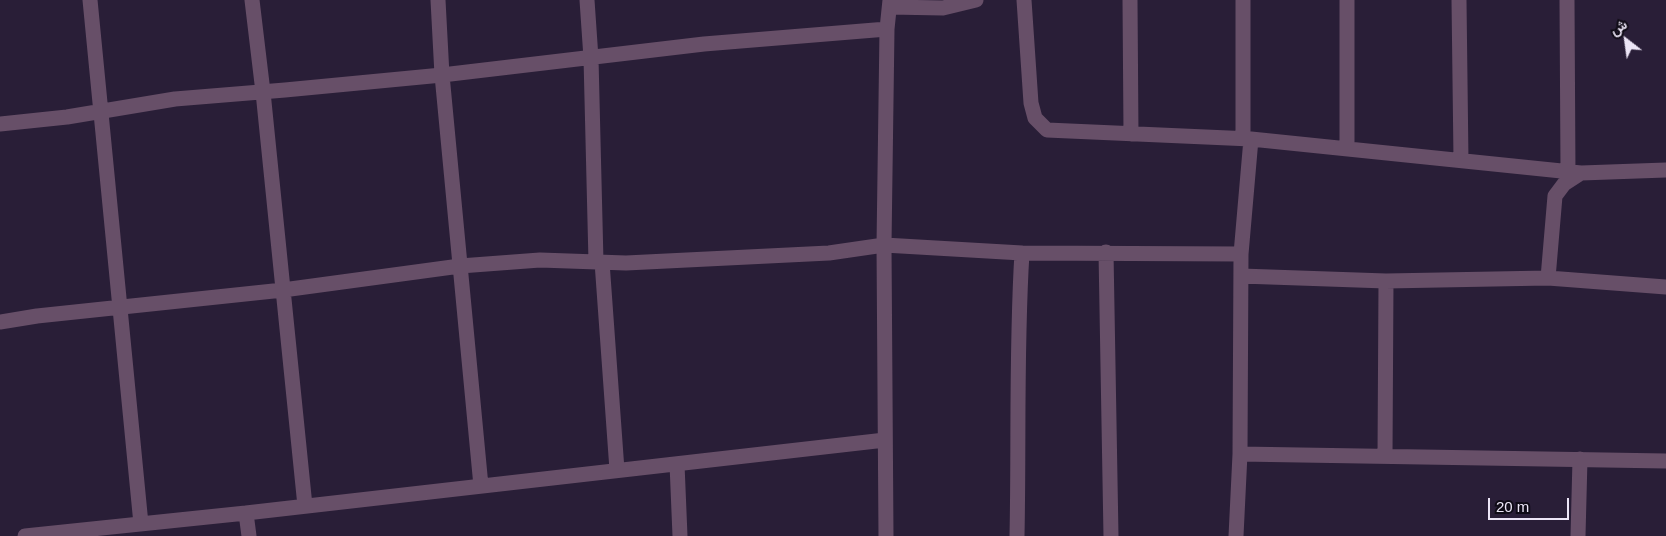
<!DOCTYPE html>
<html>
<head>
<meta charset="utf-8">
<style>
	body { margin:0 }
	#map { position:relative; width:1666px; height:536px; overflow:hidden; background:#291e37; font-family:Arial,Vazirmatn,sans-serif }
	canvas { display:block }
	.north { position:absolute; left:1601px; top:15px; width:50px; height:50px; -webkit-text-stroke:4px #0f0b16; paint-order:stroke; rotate:330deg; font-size:14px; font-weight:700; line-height:20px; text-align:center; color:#ece5f6 }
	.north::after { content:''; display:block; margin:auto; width:18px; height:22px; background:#ece5f6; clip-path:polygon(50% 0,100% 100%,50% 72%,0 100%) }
	.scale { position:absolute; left:1488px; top:498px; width:81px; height:22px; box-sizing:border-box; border:2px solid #ece5f6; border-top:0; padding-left:6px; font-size:15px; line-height:18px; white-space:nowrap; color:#ece5f6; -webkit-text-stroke:4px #0f0b16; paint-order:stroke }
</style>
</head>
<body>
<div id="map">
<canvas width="1666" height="536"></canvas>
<div class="north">ش</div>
<div class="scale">20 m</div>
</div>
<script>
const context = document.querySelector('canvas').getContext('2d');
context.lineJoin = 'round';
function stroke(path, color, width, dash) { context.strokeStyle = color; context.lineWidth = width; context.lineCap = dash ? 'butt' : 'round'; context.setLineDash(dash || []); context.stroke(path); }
const minor = new Path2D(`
	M90,0L141,524
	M252,0L263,92L305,506
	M438,0L442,75L481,486
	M587,0L591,58L596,262
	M1024,0L1031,103L1035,118L1047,130L1251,139L1581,173
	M1130,0L1131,134
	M1243,0V138
	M1459,0L1461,160
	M1567,0L1568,172
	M890,7L943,8L976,0
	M0,124L67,117L175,99L285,90L442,75L704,44L887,29
	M1347,149V0
	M1106,252L1111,536
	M1241,254L1251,139
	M602,262L617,470
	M1241,276L1386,281L1548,278L1666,287
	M1548,278L1555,196L1564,184L1581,173L1666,170
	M0,322L37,316L283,290L460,266L540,260L626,263L829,253L884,245L1022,253L1241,254L1240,454L1236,536
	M1240,454L1666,461
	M1385,456L1386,281
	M677,464L680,536
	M246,513L249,536
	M25,536L246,513L885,440
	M886,536L884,245L887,29L890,0
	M1017,536C1019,442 1016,347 1022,253
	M1578,536L1580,459`);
stroke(minor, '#674f68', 15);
</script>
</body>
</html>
